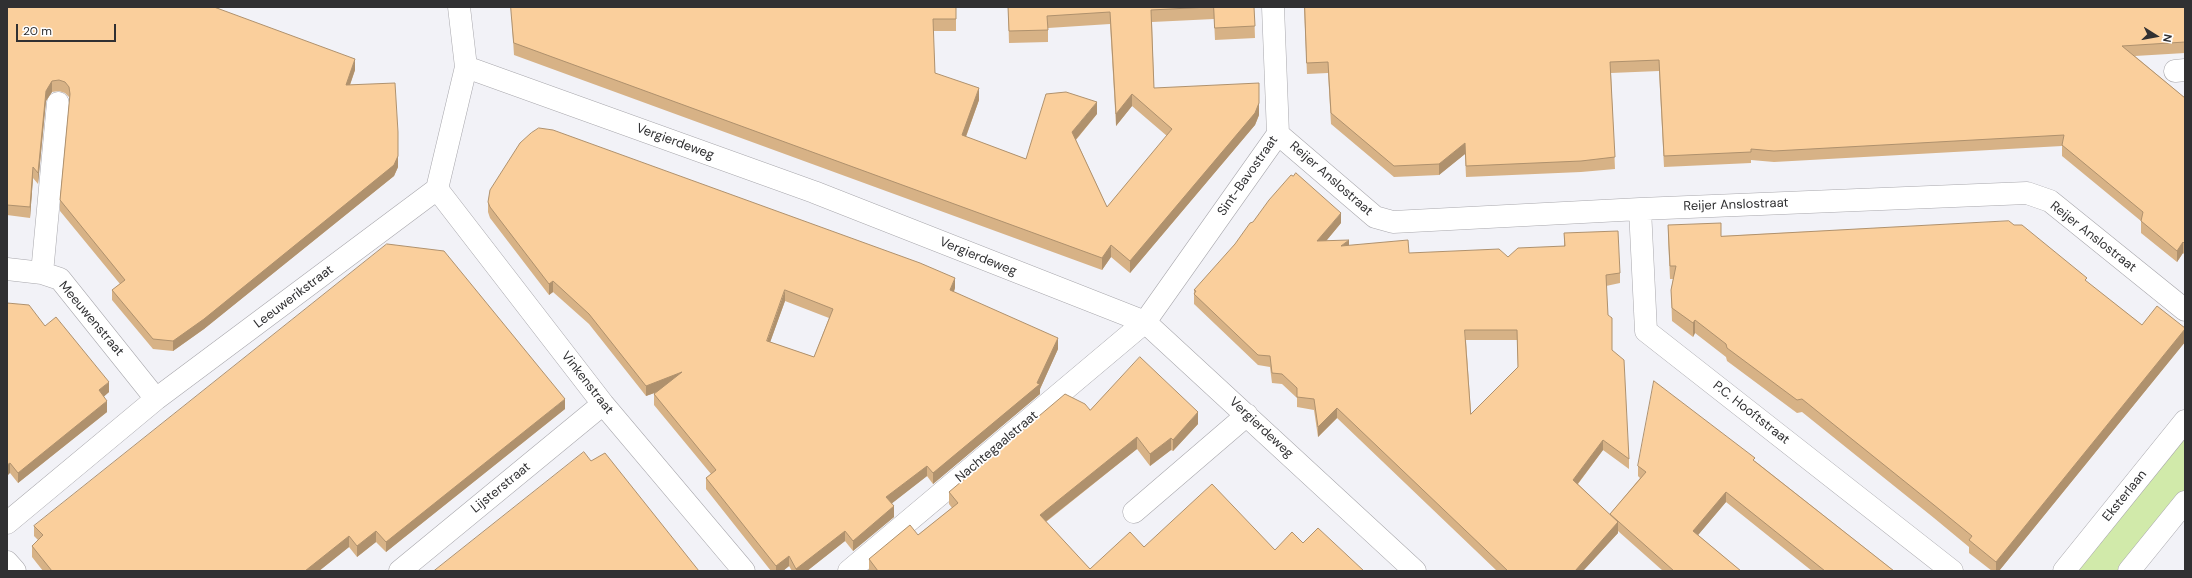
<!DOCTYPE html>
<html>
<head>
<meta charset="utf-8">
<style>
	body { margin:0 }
	#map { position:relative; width:2192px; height:578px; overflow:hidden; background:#f2f2f7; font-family:"DM Sans",sans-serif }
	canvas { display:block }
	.frame { position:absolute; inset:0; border:8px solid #303032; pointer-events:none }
	.north { position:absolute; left:2136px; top:16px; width:40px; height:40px; -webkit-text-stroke:3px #fff; paint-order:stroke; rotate:101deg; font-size:11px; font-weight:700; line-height:16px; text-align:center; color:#303032 }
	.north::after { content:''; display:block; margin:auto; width:14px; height:18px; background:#303032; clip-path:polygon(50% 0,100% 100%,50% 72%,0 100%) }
	.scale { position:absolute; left:16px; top:24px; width:100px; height:18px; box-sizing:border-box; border:2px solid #303032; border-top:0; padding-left:5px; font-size:12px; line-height:14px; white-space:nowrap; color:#303032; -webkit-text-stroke:3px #fff; paint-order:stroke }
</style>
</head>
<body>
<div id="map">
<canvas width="2192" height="578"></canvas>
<div class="frame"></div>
<div class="north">N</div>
<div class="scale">20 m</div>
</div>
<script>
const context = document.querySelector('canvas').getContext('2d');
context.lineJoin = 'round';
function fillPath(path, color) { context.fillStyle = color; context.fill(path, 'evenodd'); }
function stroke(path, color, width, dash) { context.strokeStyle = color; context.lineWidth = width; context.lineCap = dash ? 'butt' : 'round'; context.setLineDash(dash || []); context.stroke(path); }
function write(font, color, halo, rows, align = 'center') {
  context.font = font + ' "DM Sans",sans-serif'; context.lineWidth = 3.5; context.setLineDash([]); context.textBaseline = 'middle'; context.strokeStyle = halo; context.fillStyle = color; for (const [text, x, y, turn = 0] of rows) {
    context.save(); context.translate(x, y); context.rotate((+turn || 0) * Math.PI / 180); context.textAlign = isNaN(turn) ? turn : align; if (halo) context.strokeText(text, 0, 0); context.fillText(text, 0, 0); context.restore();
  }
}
const green = new Path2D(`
	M2185,430V490L2121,571H2072Z`);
const minor = new Path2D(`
	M466,67L814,192L1145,322L1415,571
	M2175,71L2185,70
	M1278,134L1375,217L1393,222L1640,209L2027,193L2050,201L2185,310
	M437,189L603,404L744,571
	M1640,209L1646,331L1952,571
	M7,269L42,273L60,279L156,399
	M42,273L58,103
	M1134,512L1247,415
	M7,523L156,399L437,189L466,67L459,7
	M7,562L15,571
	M400,571L603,404
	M849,571L1145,322L1278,134L1273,7
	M2064,571L2185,421
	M2129,571L2185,502`);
const wall = new Path2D(`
	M7,7L355,70L350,85L398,167L394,176L204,329L173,351L153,349L112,300V290L120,284L60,211V200L70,101L69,97L65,93L59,91L52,92L46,101L38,184L33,178L30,218L7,215Z
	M511,7H956V31H933L935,73L979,100L966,137L1026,159L1097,114L1076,140L1107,207L1167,136L1132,106L1116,126L1110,24L1048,28V42L1009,43L1008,7H1254L1255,38L1215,40L1214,19L1152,22L1154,88L1259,115L1255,125L1130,273L1111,257L1102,270L514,55Z
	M1304,7H2185V53L2135,56L2185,98V255L2183,253L2177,262L2141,233V221L2062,156V146L1774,162L1751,160V163L1664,167L1659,71L1611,73L1615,169L1581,172L1466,177L1465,154L1439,175L1394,177L1331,124L1328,73L1307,74Z
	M488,202L955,288L954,292L1058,349L1040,389V394L933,484L927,476L892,503L894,517L853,551L845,541L807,571H792L789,566L783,571H771L706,489V478L711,474L654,405V394L657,392L646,396L589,324L553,292L549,295L490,218L488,212ZM785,301L829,318L814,357L770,342Z
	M1341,223L1326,241L1349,246L1409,253L1508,257L1564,246V233L1620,273V283L1606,286L1608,315L1612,350L1629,459V469L1603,450L1578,484L1610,515V514L1640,478L1638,476V466L1755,461L1894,571H1812L1726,502L1698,535L1741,571H1663L1618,531V533L1583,571H1497L1337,418L1318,437L1314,410L1297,407V398L1282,384L1272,383L1270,367L1258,365L1194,304V290ZM1466,340H1517L1518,367L1471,414Z
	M1668,225L1721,236L2087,282L2142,325L2185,328V342L1999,571H1992L1969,553V547L1934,518L1802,412L1797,413L1727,361L1726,357L1695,333L1693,337L1672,321L1671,290L1673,279H1670L1668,238Z
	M7,303L45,326L109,392L103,397L107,412L18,483L10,473Z
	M565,409L386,552L376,542L357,557L349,547L319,571H43L32,557V546L38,540L34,536V526Z
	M1090,410L1198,424L1173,451L1171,450L1150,466L1137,449L1046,522L1090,569L1144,547L1275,550L1303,543L1364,571H869V559L918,535L952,508L949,504V492Z`);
const shadedWall = new Path2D(`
	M355,59V70L346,96V85Z
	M52,81V92L46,101L38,184V173L46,91Z
	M1259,83V115L1255,125L1130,273V261Z
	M979,88V100L962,147V135Z
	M1132,94V106L1116,126V114Z
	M1097,102V114L1072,144V132Z
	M398,132V167L394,176L204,329L173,351V341Z
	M1465,143V154L1439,175V164Z
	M33,167V178L30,218V207Z
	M1341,213V223L1317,252V241Z
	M1349,240V250L1341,246Z
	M2183,242V253L2177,262V251Z
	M1111,245V257L1102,270V258Z
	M955,278V288L950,301V290Z
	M553,281V292L549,295V284Z
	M785,290V301L767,351V341Z
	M1695,320V333L1693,337V323Z
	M2185,329V342L1999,571H1996V562Z
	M1058,338V349L1040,389V394L933,484V473L1037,383Z
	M682,372V383L646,396V386Z
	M109,382V392L99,401V390Z
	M565,399V409L386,552V542Z
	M107,401V412L18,483V473Z
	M1337,408V418L1318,437V427Z
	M1198,412V424L1173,451V440Z
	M1137,437V449L1040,526V515Z
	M1171,438V450L1150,466V454Z
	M1603,440V450L1573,490V480Z
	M10,463V473L7,476V465Z
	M927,466V476L886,508V497Z
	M1726,492V502L1693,541V531Z
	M894,506V517L853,551V541Z
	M1618,522V533L1583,571H1574Z
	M376,531V542L357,557V546Z
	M845,531V541L807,571H796V569Z
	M349,536V547L319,571H305Z
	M789,556V566L783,571H776V566Z`);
const building = new Path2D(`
	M7,7H214L355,59L346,85L395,83L398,132V156L394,165L204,319L173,341L153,339L112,290L125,280L60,200L70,94L69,87L65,82L59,80L52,81L46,91L38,173L33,167L30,207L7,205Z
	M511,7H956V19H933L935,73L979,88L962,135L1026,159L1046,94L1066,92L1097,102L1072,132L1107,207L1172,129L1132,94L1116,114L1110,12L1047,16L1048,30L1009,31L1008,7H1209L1151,10L1154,88L1259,83V103L1255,113L1130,261L1111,245L1102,258L514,43Z
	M1214,7H1254L1255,26L1215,28Z
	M1305,7H2185V42L2122,46L2185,98V244L2183,242L2177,251L2141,221L2143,212L2062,145L2064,135L1774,151L1751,149V152L1664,156L1659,60L1610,62L1615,157L1581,161L1466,166L1465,143L1439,164L1394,166L1331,113L1328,62L1307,63Z
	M539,128L553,130L920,263L955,278L950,290L1058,338L1037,383L1040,384L933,473L927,466L886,497L894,506L853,541L845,531L796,569L789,556L776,566L706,478L716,470L654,394L682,372L646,386L589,314L553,281L549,284L490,207L488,202L490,190L520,143L531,133ZM785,290L833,309L814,357L767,341Z
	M1296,173L1341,213L1317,241L1349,240L1341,246L1408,240L1409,253L1499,249L1508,257L1518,248L1565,246L1564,233L1618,231L1620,273L1606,275L1608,315L1612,318V350L1624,360L1629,459L1603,440L1573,480L1618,522L1575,571H1508L1337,408L1318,427L1314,399L1297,397V388L1282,374L1272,373L1270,356L1258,355L1194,294L1196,291L1194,290L1235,244L1250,223L1253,222L1269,200L1291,175L1293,176ZM1465,330H1517L1518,367L1471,414Z
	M2009,221L2014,225H2022L2087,278L2085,280L2142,325L2157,306L2185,328V329L1996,562L1969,540L1972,536L1934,505L1802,399L1797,400L1727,348L1726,344L1695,320L1693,323L1672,308L1671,290L1676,266H1670L1668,225L1721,223V236Z
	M387,244L444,251L565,399L386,542L376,531L357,546L349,536L305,571H52L32,546L43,535L34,526Z
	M7,303L29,305L45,326L56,317L109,382L99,390L107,401L18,473L10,463L7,465Z
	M1140,357L1198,412L1173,440L1171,438L1150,454L1137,437L1040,515L1090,569L1130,532L1144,547L1212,484L1275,550L1292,532L1303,543L1318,528L1364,571H878L869,559L910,525L918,535L958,503L949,492L1065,394L1085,404L1090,410Z
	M1654,381L1755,458L1753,460L1894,571H1825L1726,492L1693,531L1741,571H1674L1610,514L1646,472L1638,466Z
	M584,452L591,461L605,453L699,571H434Z`);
const streetNames = [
	["Vergierdeweg",675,142,20],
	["Sint-Bavostraat",1248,176,-55],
	["Reijer Anslostraat",1331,179,41],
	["Reijer Anslostraat",1736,205,-2],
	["Reijer Anslostraat",2093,237,38],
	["Vergierdeweg",978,257,22],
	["Leeuwerikstraat",294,297,-37],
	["Meeuwenstraat",91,319,50],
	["Vinkenstraat",587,383,52],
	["P.C. Hooftstraat",1751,413,38],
	["Vergierdeweg",1261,428,43],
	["Nachtegaalstraat",997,447,-40],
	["Lijsterstraat",501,488,-39],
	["Eksterlaan",2125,496,-51]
];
fillPath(green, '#d1eaaa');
stroke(minor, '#a8a7ac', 23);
stroke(minor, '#fff', 22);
fillPath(wall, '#d7b286');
fillPath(shadedWall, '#af916d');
fillPath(building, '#facf9c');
stroke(building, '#af916d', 1);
write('13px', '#303032', '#fff', streetNames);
</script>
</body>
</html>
